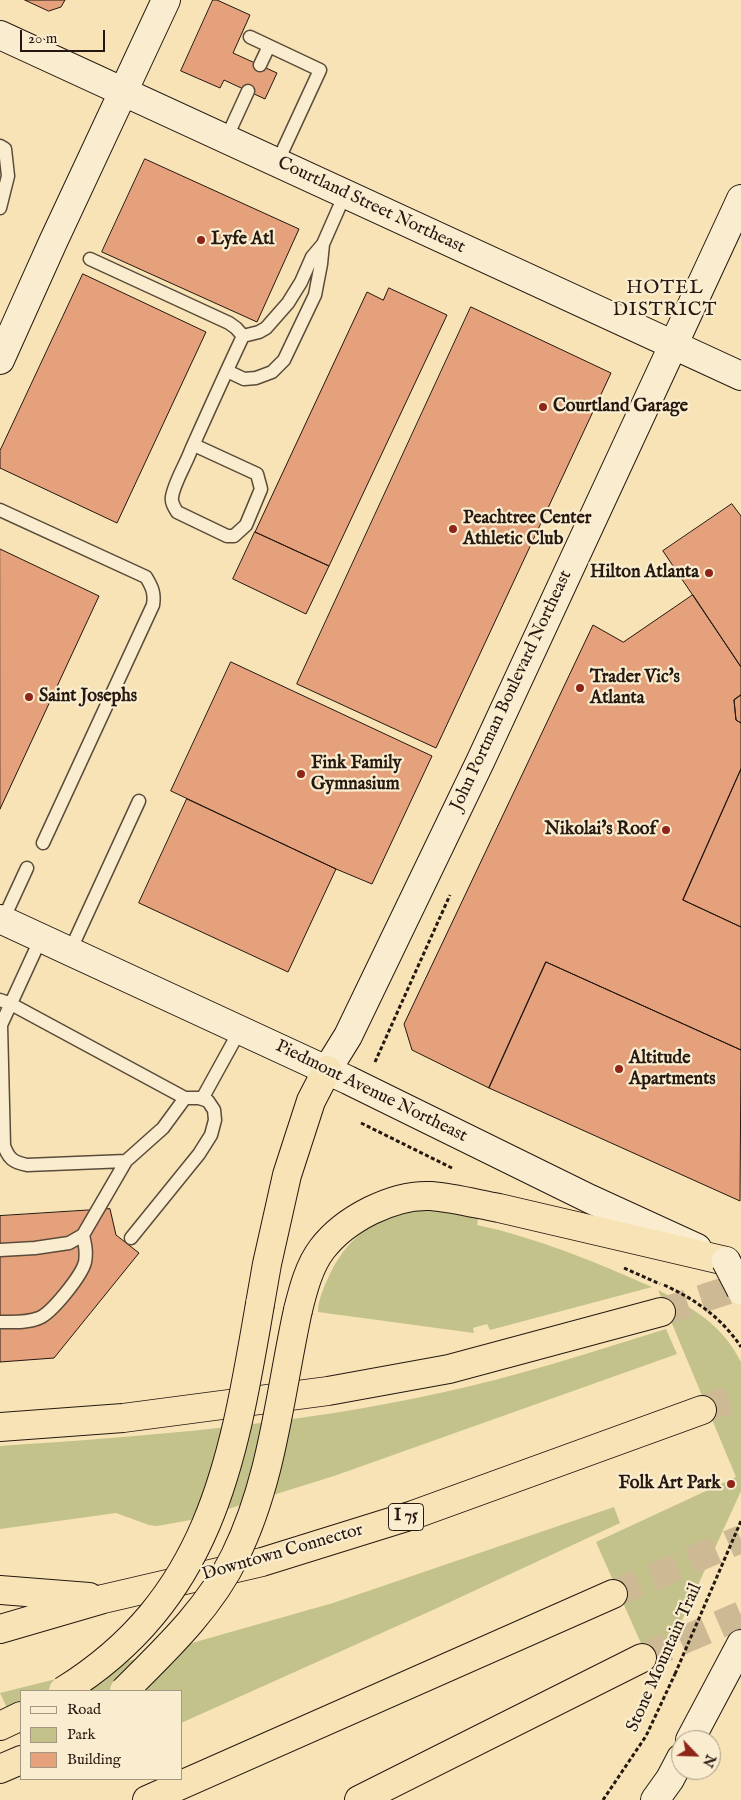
<!DOCTYPE html>
<html>
<head>
<meta charset="utf-8">
<style>
	body { margin:0 }
	#map { position:relative; width:741px; height:1800px; overflow:hidden; background:#f7e3b5; font-family:"IM FELL English",serif }
	canvas { display:block }
	.legend { position:absolute; left:20px; top:1690px; width:162px; height:90px; box-sizing:border-box; background:#faedcf; border:1px solid #a59883; margin:0; padding:6px 9px; list-style:none; font-size:15px; color:#251811 }
	.legend li { display:flex; align-items:center; gap:10px; height:25px }
	.legend b { width:25px; border:1px solid #a59883 }
	.north { position:absolute; left:671px; top:1730px; width:50px; height:50px; box-sizing:border-box; background:#faedcf; border:1px solid #a59883; border-radius:50%; rotate:114deg; font-size:14px; font-weight:700; line-height:20px; text-align:center; color:#251811 }
	.north::after { content:''; display:block; margin:auto; width:18px; height:22px; background:#8f2418; clip-path:polygon(50% 0,100% 100%,50% 72%,0 100%) }
	.scale { position:absolute; left:20px; top:30px; width:85px; height:22px; box-sizing:border-box; border:2px solid #251811; border-top:0; padding-left:6px; font-size:15px; line-height:18px; white-space:nowrap; color:#251811; -webkit-text-stroke:4px #faedcf; paint-order:stroke }
</style>
</head>
<body>
<div id="map">
<canvas width="741" height="1800"></canvas>
<ul class="legend">
<li><b style="height:6px;background:#faedcf"></b>Road</li>
<li><b style="height:14px;background:#c2c28a"></b>Park</li>
<li><b style="height:14px;background:#e4a17b"></b>Building</li>
</ul>
<div class="north">N</div>
<div class="scale">20 m</div>
</div>
<script>
const context = document.querySelector('canvas').getContext('2d');
context.lineJoin = 'round';
function fillPath(path, color) { context.fillStyle = color; context.fill(path, 'evenodd'); }
function stroke(path, color, width, dash) { context.strokeStyle = color; context.lineWidth = width; context.lineCap = dash ? 'butt' : 'round'; context.setLineDash(dash || []); context.stroke(path); }
function write(font, color, halo, rows, align = 'center') {
  context.font = font + ' "IM FELL English",serif'; context.lineWidth = 4.5; context.setLineDash([]); context.textBaseline = 'middle'; context.strokeStyle = halo; context.fillStyle = color; for (const [text, x, y, turn = 0] of rows) {
    context.save(); context.translate(x, y); context.rotate((+turn || 0) * Math.PI / 180); context.textAlign = isNaN(turn) ? turn : align; if (halo) context.strokeText(text, 0, 0); context.fillText(text, 0, 0); context.restore();
  }
}
const green = new Path2D(`
	M441,1208L479,1213L477,1225C538,1238 595,1262 652,1287L490,1330L487,1324L473,1328L474,1333L318,1312C318,1300 324,1287 329,1276C352,1226 390,1212 441,1208Z
	M658,1290C695,1309 722,1325 741,1362V1491L656,1677L596,1542L736,1477Z
	M666,1329L677,1354L334,1476L196,1519L157,1526L149,1525L116,1513L0,1529V1446C147,1436 295,1425 440,1393C516,1377 591,1352 666,1329Z
	M614,1507L620,1523L435,1609L181,1723V1691H21V1738L0,1693L132,1660L333,1603Z`);
const building = new Path2D(`
	M25,0H65L61,7L49,11Z
	M213,0H217L250,15L233,53L277,73L265,99L224,80L220,88L181,71Z
	M145,159L299,229L257,322L102,252Z
	M83,274L206,332L117,523L0,468V451Z
	M389,288L447,315L329,566L255,532L367,292L383,300Z
	M471,307L611,373L436,748L297,684Z
	M732,504L741,516V667L663,551Z
	M255,532L329,566L306,614L233,579Z
	M0,549L99,596L0,809Z
	M693,595L741,667V695L734,700L736,720L741,723V769L683,900L741,927V1050L546,962L489,1088L412,1050L404,1024L593,625L623,642Z
	M231,662L432,756L372,884L336,869L171,791Z
	M741,695V723L736,720L734,700Z
	M741,769V927L683,900Z
	M187,799L336,869L288,972L139,903Z
	M546,962L741,1050L740,1201L489,1088Z
	M110,1209L116,1235L139,1253L54,1358L0,1362V1216Z`);
const highwayTunnel = new Path2D(`
	M661,1312L741,1286
	M702,1410L741,1395
	M613,1594L741,1539
	M642,1658L741,1615`);
const path = new Path2D(`
	M375,1062L450,895
	M361,1123L454,1169
	M624,1268L660,1284
	M603,1800L646,1736L675,1674`);
const lane = new Path2D(`
	M250,37L320,70L277,163
	M260,65L269,46
	M226,139L248,91
	M0,146L5,149L8,176L0,208
	M90,259L229,323L236,328L243,336C225,374 208,412 191,450C186,464 174,483 172,497C171,502 174,507 177,512L227,536H234L246,525L261,489L257,474L194,445
	M243,336L259,332L266,328L288,303L301,282L312,257L323,244L345,194
	M227,371L244,379L256,378L272,372L284,360L315,295L321,264L323,244
	M0,510L146,577C152,587 155,593 153,605L43,843
	M3,920L27,868
	M70,951L139,801
	M0,1000L11,1004L185,1098L163,1128L126,1161L27,1165C13,1162 9,1159 4,1146L1,1025L41,938
	M202,1099L240,1030
	M131,1238L199,1154L211,1135L215,1120L214,1110L208,1101L199,1098H185
	M0,1250L35,1248L69,1243L83,1235L126,1161
	M0,1322C13,1322 27,1323 39,1318C52,1313 82,1275 85,1262C87,1252 85,1244 83,1235`);
const secondary = new Path2D(`
	M0,35L741,376
	M0,360L53,242L166,0
	M0,919L348,1080L590,1199L697,1248
	M327,1070L348,1036L480,762L741,199
	M690,1740L741,1644
	M655,1800L670,1779L681,1758`);
const highway = new Path2D(`
	M260,1304L267,1264L287,1175L311,1101L327,1070
	M298,1310C303,1290 309,1266 322,1249C345,1219 393,1194 431,1196C454,1198 477,1204 499,1208L726,1261
	M0,1427L123,1418L328,1391L449,1369L661,1312
	M0,1590L89,1597
	M0,1629L103,1599L262,1562L413,1515L702,1410
	M0,1726L21,1716
	M0,1769L21,1760
	M147,1800L613,1594
	M359,1800L642,1658`);
const pathBridge = new Path2D(`
	M664,1285C695,1299 722,1318 741,1347
	M675,1674L741,1521`);
const secondaryBridge = new Path2D(`
	M726,1261L741,1290`);
const highwayBridge = new Path2D(`
	M63,1691C211,1599 233,1462 260,1304
	M124,1691C165,1650 209,1609 235,1556C273,1479 280,1392 298,1310`);
const markers = [
	[201,240,5,"#8f2418"],
	[543,407,5,"#8f2418"],
	[453,529,5,"#8f2418"],
	[709,573,5,"#8f2418"],
	[580,688,5,"#8f2418"],
	[29,697,5,"#8f2418"],
	[301,774,5,"#8f2418"],
	[666,830,5,"#8f2418"],
	[619,1069,5,"#8f2418"],
	[731,1484,5,"#8f2418"]
];
const shields = [
	[406,1517,35]
];
const shieldNames = [
	["I 75",406,1517]
];
const streetNames = [
	["Courtland Street Northeast",371,206,25],
	["John Portman Boulevard Northeast",512,691,-65],
	["Piedmont Avenue Northeast",371,1092,26],
	["Downtown Connector",283,1553,-16],
	["Stone Mountain Trail",665,1658,-66]
];
const poiNames = [
	["Lyfe Atl",211,240],
	["Courtland Garage",553,407],
	["Peachtree Center",463,519],
	["Athletic Club",463,540],
	["Hilton Atlanta",699,573,"right"],
	["Trader Vic's",590,678],
	["Atlanta",590,699],
	["Saint Josephs",39,697],
	["Fink Family",311,764],
	["Gymnasium",311,785],
	["Nikolai's Roof",656,830,"right"],
	["Altitude",629,1059],
	["Apartments",629,1080],
	["Folk Art Park",721,1484,"right"]
];
const neighbourhoodNames = [
	["HOTEL",665,289],
	["DISTRICT",665,311]
];
fillPath(green, '#c2c28a');
fillPath(building, '#e4a17b');
stroke(building, '#251811', 1);
stroke(highwayTunnel, '#cdba94', 28, [28, 14]);
stroke(lane, '#5a4b3a', 15);
stroke(secondary, '#251811', 30);
stroke(highway, '#251811', 30);
stroke(path, '#251811', 3, [4, 2.5]);
stroke(lane, '#faedcf', 12);
stroke(secondary, '#faedcf', 28);
stroke(highway, '#f7e3b5', 28);
stroke(secondaryBridge, '#251811', 30, []);
stroke(highwayBridge, '#251811', 30, []);
stroke(pathBridge, '#251811', 3, [4, 2.5]);
stroke(secondaryBridge, '#faedcf', 28);
stroke(highwayBridge, '#f7e3b5', 28);
for (const [x, y, r, color] of markers) { const dot = new Path2D(); dot.arc(x, y, r, 0, 2 * Math.PI); context.fillStyle = color; context.fill(dot); stroke(dot, '#faedcf', 2); }
for (const [x, y, w] of shields) { const box = new Path2D(); box.roundRect(x - w / 2, y - 13.5, w, 27, 4); context.fillStyle = '#faedcf'; context.fill(box); stroke(box, '#251811', 1); }
write('bold 16px', '#251811', null, shieldNames);
write('18px', '#251811', '#faedcf', streetNames);
write('bold 18px', '#251811', '#faedcf', poiNames, 'left');
context.letterSpacing = '1px';
write('19px', '#251811', '#faedcf', neighbourhoodNames);
context.letterSpacing = '0px';
</script>
</body>
</html>
